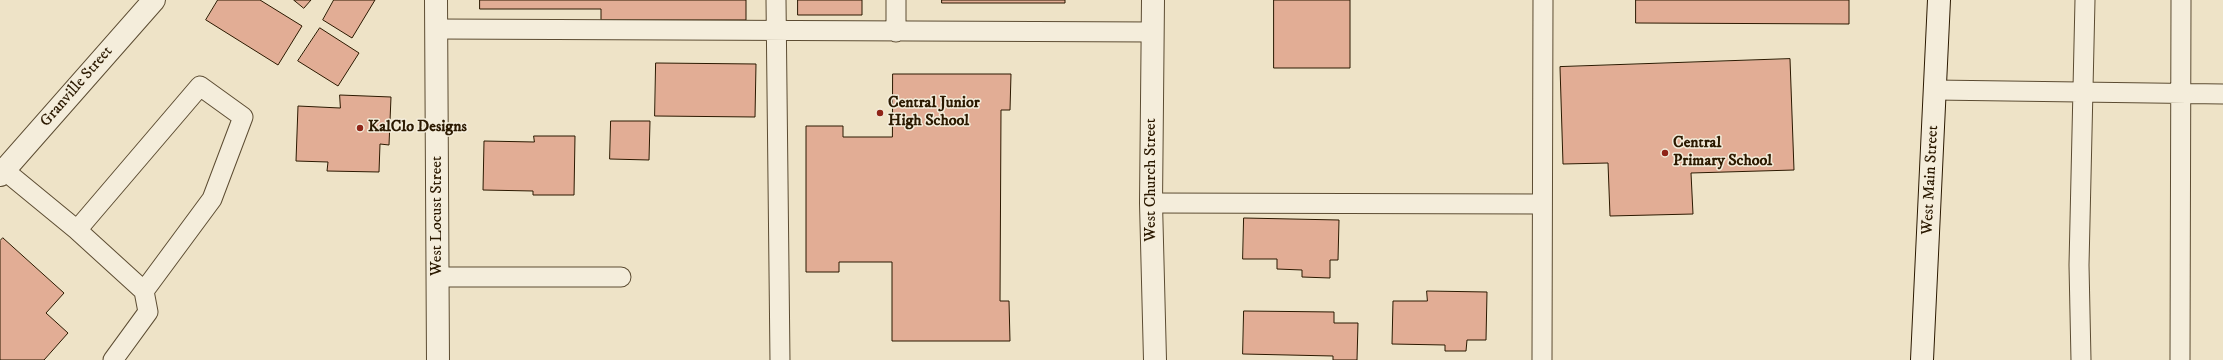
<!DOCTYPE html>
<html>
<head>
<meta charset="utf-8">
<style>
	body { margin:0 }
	canvas { display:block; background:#eee3c7 }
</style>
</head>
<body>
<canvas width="2223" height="360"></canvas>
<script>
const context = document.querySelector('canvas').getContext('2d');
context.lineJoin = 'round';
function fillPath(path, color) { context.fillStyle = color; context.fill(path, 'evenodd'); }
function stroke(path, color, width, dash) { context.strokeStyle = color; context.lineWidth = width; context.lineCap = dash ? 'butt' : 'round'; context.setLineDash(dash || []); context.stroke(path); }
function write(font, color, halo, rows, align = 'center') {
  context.font = font + ' "IM FELL DW Pica",serif'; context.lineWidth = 3; context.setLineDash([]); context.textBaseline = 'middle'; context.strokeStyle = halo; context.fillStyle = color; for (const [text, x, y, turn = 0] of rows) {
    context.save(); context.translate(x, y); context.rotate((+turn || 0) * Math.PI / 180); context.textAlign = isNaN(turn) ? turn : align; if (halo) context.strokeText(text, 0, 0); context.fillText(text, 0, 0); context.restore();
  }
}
const building = new Path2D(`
	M218,0H260L302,26L278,65L206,20Z
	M294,0H311L304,8Z
	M334,0H375L352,38L323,20Z
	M480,0H746V20H601V9H480Z
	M798,0H862V15H798Z
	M942,0H1065V3H942Z
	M1274,0H1350V68H1274Z
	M1636,0H1849V24L1636,23Z
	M320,28L359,53L338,86L298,61Z
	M1790,59L1794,170L1691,173L1693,214L1610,216L1608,163L1563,164L1560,67Z
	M656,63L756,64L755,117L655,116Z
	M893,74H1011L1010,110H1001L1000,301H1009L1010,341H892V262H839V272H806V126H843V137H892Z
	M340,95L391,97L389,145L380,144L379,172L327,171L328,162L296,161L298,106L340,108Z
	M611,121H650L649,160L610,159Z
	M534,136H575L574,195H533V191L483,190L484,141L534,142Z
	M1244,218L1339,220L1338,260H1330V278L1302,277V270L1277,269V259H1243Z
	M3,238L64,293L46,313L68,333L44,360H0V241Z
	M1427,291L1487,292L1486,340H1467L1466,351H1445V345L1392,344L1393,301H1427Z
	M1244,311L1334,312V323H1358L1357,360H1333V356L1243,354Z`);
const service = new Path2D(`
	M776,0L780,360
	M436,29L1153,32
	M896,32V0
	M1935,90L2223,94
	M4,170L77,230L144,291L148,312L113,360
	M1151,203L1541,204
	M77,230L200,86L243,117L212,199L144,291
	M438,277H621
	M1542,360L1543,0
	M2081,360L2079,265L2085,0
	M2180,360L2181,0`);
const minor = new Path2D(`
	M436,0L438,360`);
const tertiary = new Path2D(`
	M1153,0L1151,203L1155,360
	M0,175L154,0`);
const secondary = new Path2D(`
	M1922,360L1939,0`);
const markers = [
	[880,113,4,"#8f2418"],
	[360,128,4,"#8f2418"],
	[1665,153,4,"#8f2418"]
];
const streetNames = [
	["Granville Street",77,87,-49],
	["West Church Street",1152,180,-90],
	["West Main Street",1931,180,-87],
	["West Locust Street",438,216,-90]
];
const poiNames = [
	["Central Junior",888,104],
	["High School",888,122],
	["KalClo Designs",368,128],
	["Central",1673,144],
	["Primary School",1673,162]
];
fillPath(building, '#e2ad95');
stroke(building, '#2b1900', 1);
stroke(service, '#5c4c32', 21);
stroke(minor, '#5c4c32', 24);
stroke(tertiary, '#5c4c32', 24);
stroke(secondary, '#2b1900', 24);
stroke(service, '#f4eddb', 19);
stroke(minor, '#f4eddb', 22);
stroke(tertiary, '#f4eddb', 22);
stroke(secondary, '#f4eddb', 22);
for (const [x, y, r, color] of markers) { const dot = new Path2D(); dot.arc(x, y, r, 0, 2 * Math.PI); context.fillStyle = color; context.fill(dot); stroke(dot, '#f4eddb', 1.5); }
write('16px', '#2b1900', '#f4eddb', streetNames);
write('bold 16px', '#2b1900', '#f4eddb', poiNames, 'left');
</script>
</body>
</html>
